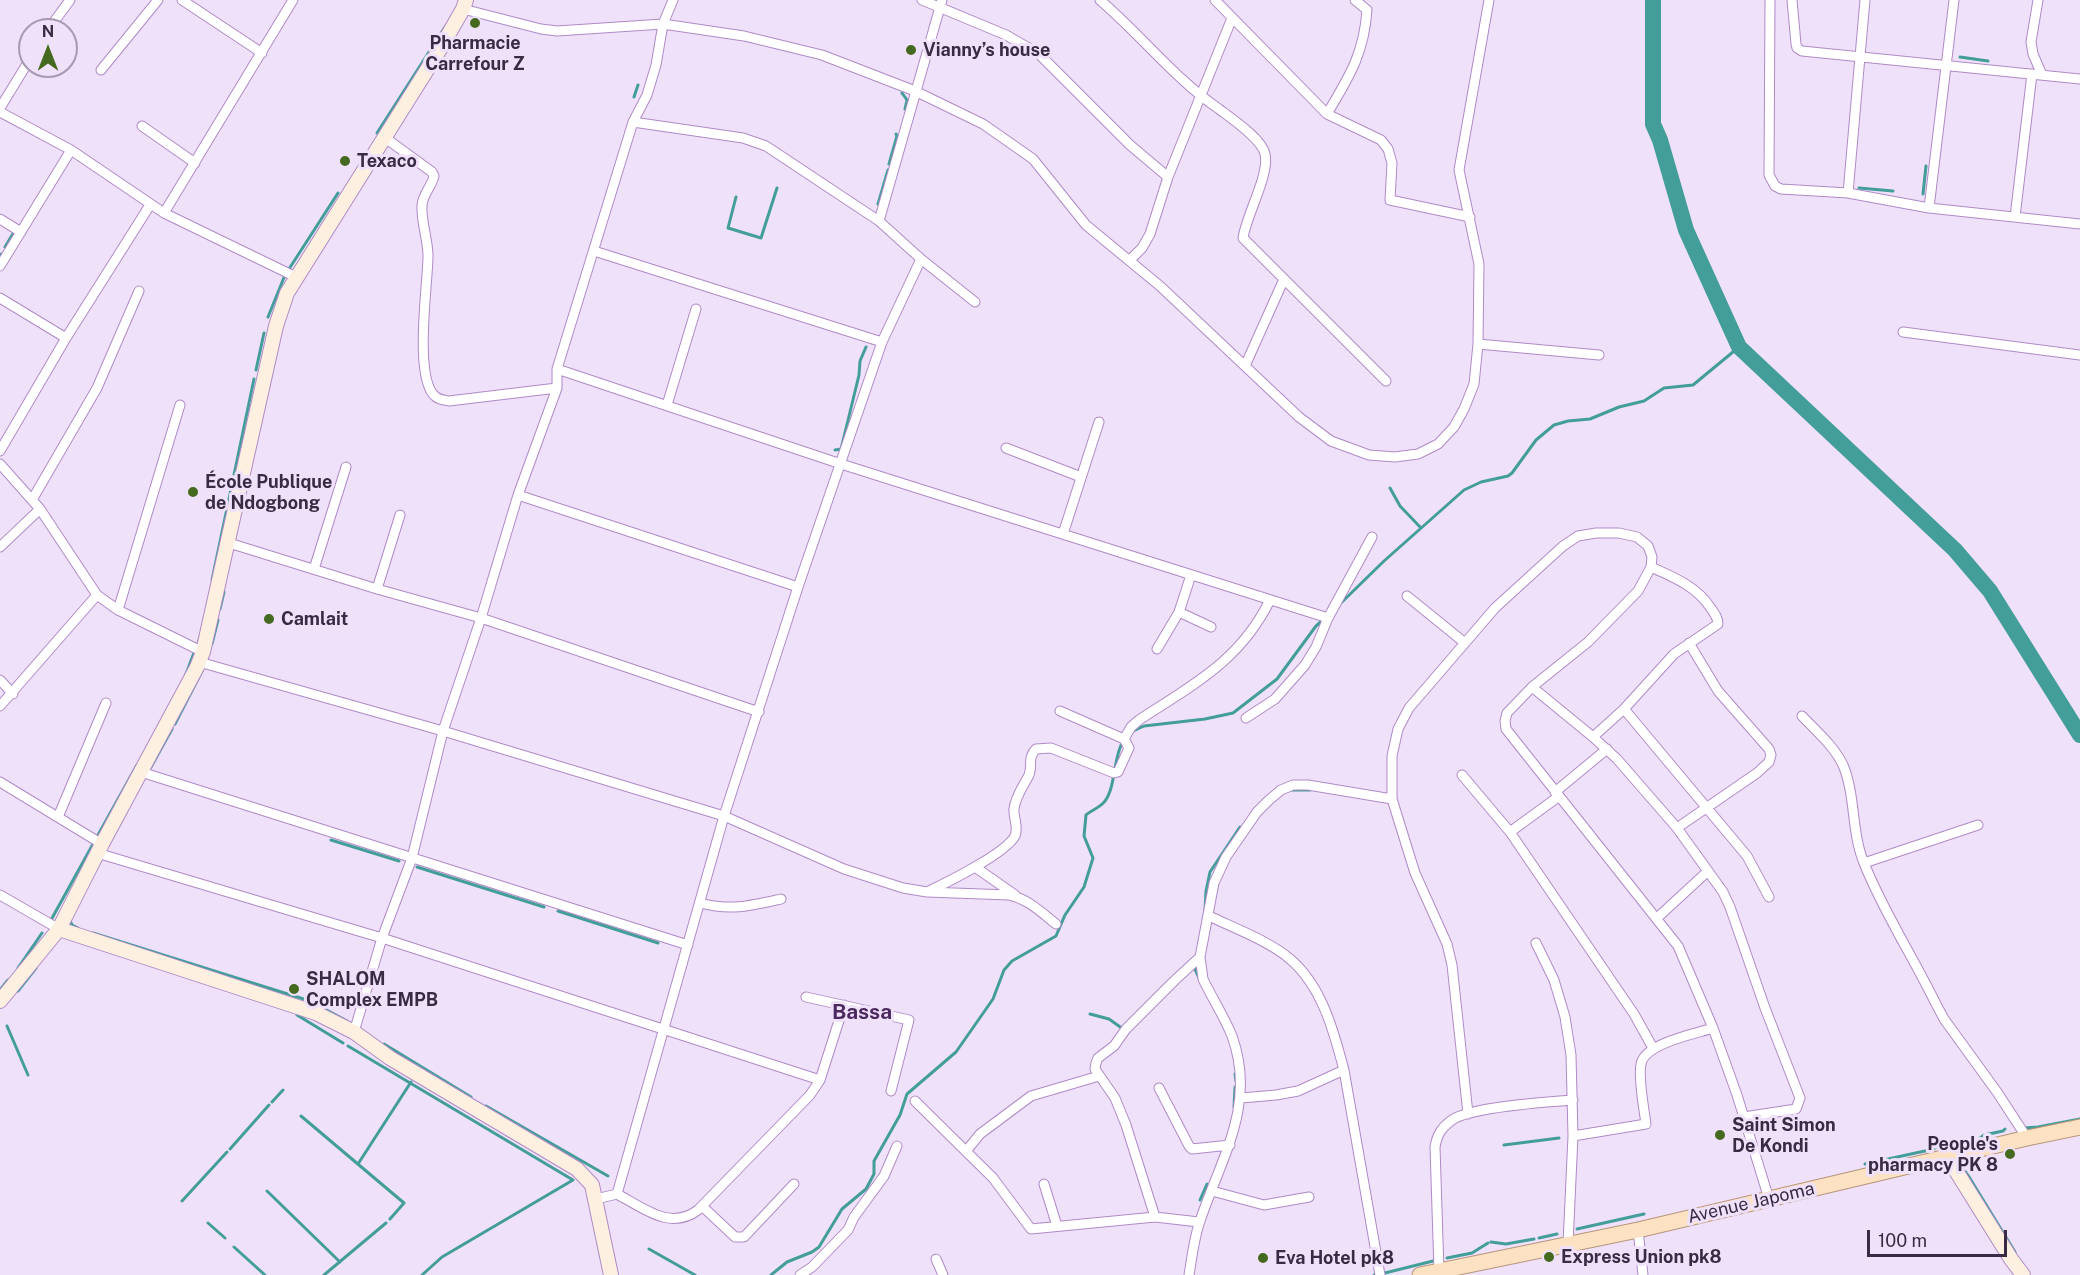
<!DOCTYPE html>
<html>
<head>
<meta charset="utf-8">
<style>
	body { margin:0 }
	#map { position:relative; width:2080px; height:1275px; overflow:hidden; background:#f0e1fb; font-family:"Public Sans",sans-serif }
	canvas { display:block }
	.north { position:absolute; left:18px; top:18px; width:60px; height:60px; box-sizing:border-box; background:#f0e1fb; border:2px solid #a798b2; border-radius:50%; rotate:0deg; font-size:16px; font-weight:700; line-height:24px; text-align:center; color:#3a2b44 }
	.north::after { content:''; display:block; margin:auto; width:21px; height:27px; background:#466920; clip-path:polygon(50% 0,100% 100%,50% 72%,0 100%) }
	.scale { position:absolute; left:1867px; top:1230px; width:140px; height:27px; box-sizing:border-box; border:3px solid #3a2b44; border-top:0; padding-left:8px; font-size:18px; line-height:21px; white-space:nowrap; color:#3a2b44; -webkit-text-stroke:4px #f0e1fb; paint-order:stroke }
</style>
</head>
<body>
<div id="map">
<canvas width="2080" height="1275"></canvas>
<div class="north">N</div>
<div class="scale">100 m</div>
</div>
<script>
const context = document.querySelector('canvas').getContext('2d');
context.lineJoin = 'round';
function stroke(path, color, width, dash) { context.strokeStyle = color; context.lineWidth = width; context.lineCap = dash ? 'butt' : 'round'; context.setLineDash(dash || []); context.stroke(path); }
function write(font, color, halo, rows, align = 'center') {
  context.font = font + ' "Public Sans",sans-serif'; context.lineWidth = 6; context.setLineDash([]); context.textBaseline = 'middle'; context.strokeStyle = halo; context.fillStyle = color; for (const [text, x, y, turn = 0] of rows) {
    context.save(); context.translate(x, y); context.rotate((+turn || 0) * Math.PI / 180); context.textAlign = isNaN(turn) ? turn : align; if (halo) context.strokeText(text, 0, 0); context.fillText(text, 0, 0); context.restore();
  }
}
const stream = new Path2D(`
	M1960,57L1988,61
	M902,93L907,100L905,109
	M634,97L638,85
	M377,133L445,27
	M889,164L897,136L896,134
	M1859,188L1893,191
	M1923,194L1926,166
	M736,197L728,228L761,238L777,188
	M878,204L888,170
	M5,247L14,232
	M0,255L1,254
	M289,269L338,193
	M268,317L285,275
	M256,370L264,333
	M835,450L841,449L842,445L859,375L860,361L866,347
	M1390,488L1400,506L1421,528
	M212,580L254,379
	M1342,602L1384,561L1464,490L1481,482L1508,476L1512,473L1536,440L1554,425L1568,421L1590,419L1619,407L1644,401L1664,388L1693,385L1739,347
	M220,609L224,592
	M198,644L200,637
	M212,644L218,620
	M186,674L195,650
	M175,724L202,671
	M1131,732L1144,726L1205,719L1233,713L1277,679L1316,626L1324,619
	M151,767L172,729
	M1292,790H1310
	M98,835L137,765
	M331,840L399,861
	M417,867L544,907
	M1205,910L1206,891L1210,872L1240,827
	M558,911L658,943
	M69,918L72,925L78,928
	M51,920L93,844
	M93,933L310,1001L347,1021
	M1194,967L1200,980
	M18,968L42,933
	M0,990L8,980
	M18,991L36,968
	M1090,1014L1109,1019L1123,1029
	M297,1015L343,1043
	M7,1026L28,1075
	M348,1046L573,1180L442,1257L422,1275
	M386,1048L384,1044L471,1097
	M1235,1074L1236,1081
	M272,1102L283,1090
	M486,1106L608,1176
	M1234,1107L1235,1087
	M301,1116L404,1203L390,1219
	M2023,1128L2038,1127L2080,1119
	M1504,1145L1559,1138
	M1938,1148L1978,1140L1984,1135L2003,1131L2005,1129
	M230,1149L269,1105
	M358,1164L411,1082
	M1865,1164L1934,1149
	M1966,1172L2015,1252
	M267,1191L340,1262
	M1200,1200L1207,1184
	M182,1201L227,1152
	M208,1223L225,1238
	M1577,1229L1644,1214
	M1539,1238L1557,1234
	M1491,1242L1506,1244L1534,1239
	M234,1247L265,1275
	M649,1249L695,1275
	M1447,1258L1472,1253L1488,1243
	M1381,1274L1433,1261
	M324,1275L386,1223
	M771,1275L787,1262L812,1252L819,1247L842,1209L866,1189L874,1174V1161L900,1115L907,1094L956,1052L993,999L1004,970L1012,961L1056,936L1065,915L1084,887L1093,858L1084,836L1086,815C1092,810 1101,807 1105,801C1116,786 1113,758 1123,741
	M1374,1275H1375`);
const river = new Path2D(`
	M1653,0V124L1660,140L1686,230L1739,347L1955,550L1990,591L2080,735`);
const street = new Path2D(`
	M182,0L262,53
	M922,0L1006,35L1039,54L1130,145L1168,177
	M1100,0C1141,35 1175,79 1219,109C1231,118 1262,139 1265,154C1270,174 1246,216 1243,238L1284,279
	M1215,0L1327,114L1381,140L1388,149L1392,163L1390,200L1470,217
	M1770,0L1769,175L1775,186L1781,189L1848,193L1929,208L2080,224
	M1792,0L1796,44L1797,48L1802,51L2080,79
	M2038,0L2031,42L2033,54L2042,75
	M463,9L541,29L557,31L663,24L744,36L822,55L915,91L983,124L1033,159L1086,225L1160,286L1299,417L1331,441L1369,455L1395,457L1418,454L1438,444L1454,427L1464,409L1474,384L1478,344L1479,264L1459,170L1489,0
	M48,30L70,0
	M101,70L158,0
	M0,108L30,59
	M0,112L71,150L164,213L296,277
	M1327,114C1349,77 1364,54 1367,10L1355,0
	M633,122L743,138L766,146L879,221L921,259L975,302
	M142,126L195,163
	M384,137L432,172L434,176C432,186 422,195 422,206C421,222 428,239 428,256C428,283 413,380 436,397C440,400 445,400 449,401L557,388
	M1848,193L1865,0
	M1929,208L1954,0
	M164,213L293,0
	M2015,217L2032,74
	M0,219L21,232
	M879,221L942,0
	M594,251L882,342
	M1130,260L1142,248L1150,234L1168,177L1232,18
	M0,266L71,150
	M0,298L66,338
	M1903,332L2080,355
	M1478,344L1599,355
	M1245,366L1284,279L1386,381
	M557,369L841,464L1328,618
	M667,405L696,309
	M1006,448L1081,477
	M0,451L66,338L150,205
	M0,464L40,509L97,595
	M518,495L798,587
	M32,500L97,388L139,291
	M1063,534L1099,422
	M229,543L377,589L481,618L759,712
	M0,547L40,509
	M314,569L346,467
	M377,589L400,515
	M1407,596L1465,643
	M118,610L180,405
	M1179,612L1211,627
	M1157,649L1179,612L1191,575
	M199,662L443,731L724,816L844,869L903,888L927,892L1009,895C1028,899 1041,912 1056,924
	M0,680L13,694
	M1532,687L1593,737L1617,759L1677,828L1723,892L1730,907L1765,1008L1800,1098L1796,1109L1744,1117
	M0,706L97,595L118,610L203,652
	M1624,709L1747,856L1769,897
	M1802,716C1816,731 1834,746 1843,765C1856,796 1851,832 1864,863C1883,911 1912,955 1935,1002L1944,1019L1997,1092L2027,1138
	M1246,718L1275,699L1305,665L1316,647L1328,618L1372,537
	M1593,737L1624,709L1674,654L1718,624C1718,617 1714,613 1710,607C1696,586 1673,577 1651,567
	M1124,739L1131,727L1139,720C1194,684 1240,661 1270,600
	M141,772L688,945
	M1462,775L1510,832L1634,1014L1653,1048
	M0,782L102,844
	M1555,792L1607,749
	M58,817L106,703
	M1677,828L1757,773L1769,762L1771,755L1769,749L1718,691L1689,643
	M1510,832L1558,797
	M97,853L382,938L820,1080
	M1864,863L1978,825
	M975,867L1015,895
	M929,891C948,882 1006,853 1015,836C1019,827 1013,817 1014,809C1015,797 1024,785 1029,775C1033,765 1027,758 1036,749L1051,748L1114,773L1118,772L1129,748L1124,739L1060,711
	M0,895L59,929
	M700,903C731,911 750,906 781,899
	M1209,916C1234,928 1269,941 1290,959C1322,986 1334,1032 1344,1070L1380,1275
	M1657,918L1708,871
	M1536,943L1554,980L1565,1017L1571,1055L1573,1136L1568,1244
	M806,997L909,1020L891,1091
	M354,1032L382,938L412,858L443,731L481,618L518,495L557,388V369L633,122L647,95L656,65L663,24L673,0
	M1159,1088L1189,1146L1192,1149L1230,1145
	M1241,1098L1276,1095L1298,1091L1344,1070
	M915,1101L993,1178L1031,1229L1155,1217L1199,1222
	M1468,1114L1452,965L1447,944L1415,873L1392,799V756L1398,729L1409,708L1495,608L1563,546L1578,536L1596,533H1619L1637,537L1648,546L1652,557L1651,567L1638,591L1588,642L1532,687L1507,713L1505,721L1506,729L1678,946L1713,1028L1737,1095L1769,1199
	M1573,1136L1646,1124C1644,1109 1638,1077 1641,1064C1645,1043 1695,1034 1713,1028
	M967,1150L980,1134L1031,1096L1099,1076
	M1044,1184L1057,1226
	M1212,1191L1264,1205L1309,1197
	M617,1194C644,1208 670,1231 698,1210L810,1095L820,1080L844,1005
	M596,1199L617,1194L724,816L798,587L882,342L921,259
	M702,1206L735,1237H744L794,1184
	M1155,1217L1126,1125L1115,1098L1095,1069L1096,1063L1098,1058L1114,1046L1126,1029L1174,981L1200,957
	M1638,1230L1643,1275
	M936,1259L943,1275
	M1439,1271L1435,1147C1437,1135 1441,1128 1452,1120C1471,1107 1546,1102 1573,1100
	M800,1275L812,1267L848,1230L854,1217L884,1176L897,1146
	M1189,1275C1192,1257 1194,1238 1200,1221C1221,1158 1257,1105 1232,1036C1224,1016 1212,998 1203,979L1200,957L1214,883L1226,857L1257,812L1269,800L1281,790L1293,785H1308L1392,799`);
const secondary = new Path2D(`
	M59,929L316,1013L354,1032L390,1058L577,1169L592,1185L611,1275
	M0,1001L59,929L102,844L197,667L203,652L276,326L287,293L440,49L463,9L466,0
	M1948,1158L2011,1259L2023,1275`);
const primary = new Path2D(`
	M1420,1275L1638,1230L2027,1138L2080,1127`);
const markers = [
	[475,23,6,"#466920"],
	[911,50,6,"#466920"],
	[345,161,6,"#466920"],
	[193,492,6,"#466920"],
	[269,619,6,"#466920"],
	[294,989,6,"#466920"],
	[1720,1135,6,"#466920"],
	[2010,1154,6,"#466920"],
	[1549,1257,6,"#466920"],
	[1263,1258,6,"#466920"]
];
const poiNames = [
	["Pharmacie",475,43,"center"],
	["Carrefour Z",475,64,"center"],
	["Vianny’s house",923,50],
	["Texaco",357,161],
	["École Publique",205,482],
	["de Ndogbong",205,503],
	["Camlait",281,619],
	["SHALOM",306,979],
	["Complex EMPB",306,1000],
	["Saint Simon",1732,1125],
	["De Kondi",1732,1146],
	["People's",1998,1144,"right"],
	["pharmacy PK 8",1998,1165,"right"],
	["Express Union pk8",1561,1257],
	["Eva Hotel pk8",1275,1258]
];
const streetNames = [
	["Avenue Japoma",1751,1203,-13]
];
const quarterNames = [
	["Bassa",862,1013]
];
stroke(stream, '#439e9a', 3);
stroke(river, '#439e9a', 16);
stroke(street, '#af8ac7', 11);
stroke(secondary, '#af8ac7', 16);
stroke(primary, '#b7957b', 17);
stroke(street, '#fff', 9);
stroke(secondary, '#fef0e0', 14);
stroke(primary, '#fce2c2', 15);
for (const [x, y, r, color] of markers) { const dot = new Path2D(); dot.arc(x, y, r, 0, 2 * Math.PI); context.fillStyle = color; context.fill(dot); stroke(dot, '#f0e1fb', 2); }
write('bold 18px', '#3a2b44', '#f0e1fb', poiNames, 'left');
write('18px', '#3a2b44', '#f0e1fb', streetNames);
write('bold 21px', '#4b295e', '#f0e1fb', quarterNames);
</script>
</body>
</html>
